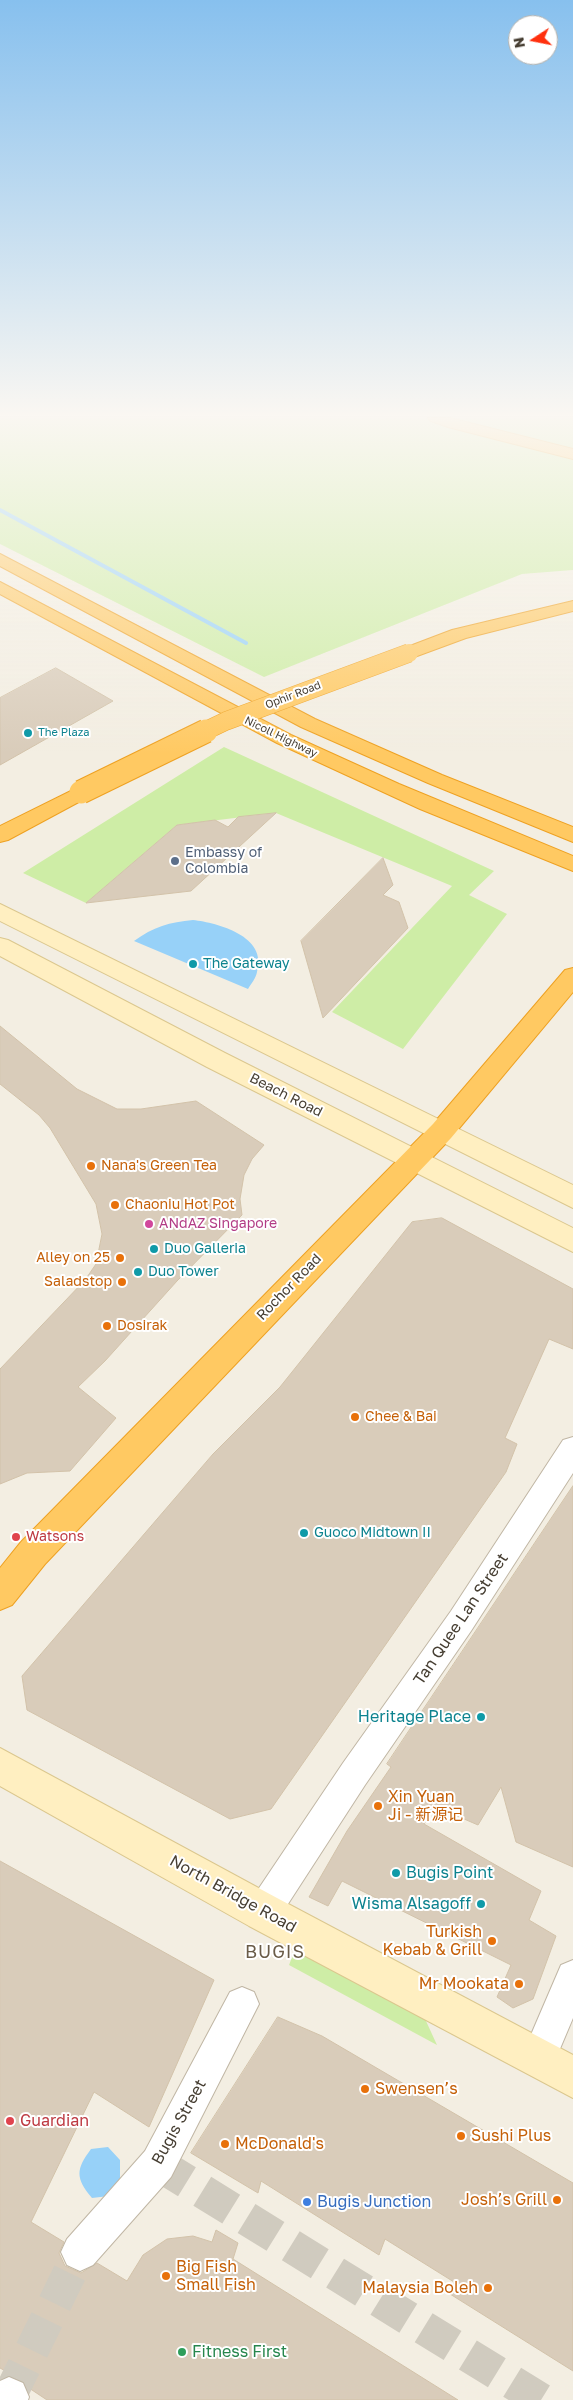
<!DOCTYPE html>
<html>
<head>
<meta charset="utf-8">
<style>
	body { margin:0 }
	#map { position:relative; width:573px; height:2400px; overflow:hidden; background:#f3eee2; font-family:"Golos Text",sans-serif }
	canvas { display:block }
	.north { position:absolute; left:508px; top:15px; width:50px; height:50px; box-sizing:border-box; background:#fff; border:1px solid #b5b2ad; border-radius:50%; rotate:259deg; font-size:14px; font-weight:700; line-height:20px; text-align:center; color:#463e32 }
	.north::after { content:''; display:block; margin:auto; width:18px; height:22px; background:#ff300e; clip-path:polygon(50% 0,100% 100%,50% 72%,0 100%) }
</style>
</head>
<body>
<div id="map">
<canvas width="573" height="2400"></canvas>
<div class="north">N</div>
</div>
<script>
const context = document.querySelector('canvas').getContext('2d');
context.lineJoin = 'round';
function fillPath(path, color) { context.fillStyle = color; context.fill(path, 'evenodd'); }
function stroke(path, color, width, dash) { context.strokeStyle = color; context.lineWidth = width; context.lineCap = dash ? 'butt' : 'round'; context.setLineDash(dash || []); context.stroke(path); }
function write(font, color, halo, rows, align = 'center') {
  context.font = font + ' "Golos Text","Noto Sans SC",sans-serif'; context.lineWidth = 4; context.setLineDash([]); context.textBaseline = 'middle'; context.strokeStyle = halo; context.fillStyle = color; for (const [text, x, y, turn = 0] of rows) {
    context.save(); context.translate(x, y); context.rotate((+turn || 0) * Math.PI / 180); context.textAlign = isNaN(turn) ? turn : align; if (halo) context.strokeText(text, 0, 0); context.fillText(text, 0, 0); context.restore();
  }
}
const green = new Path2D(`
	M0,418H573V570L522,574L264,677L0,544Z
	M224,747L494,871L469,895L507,914L403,1049L332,1012L452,886L276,813L177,825L86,903L23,873Z
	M302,1932L422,1996L426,2021L437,2045L289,1965Z`);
const water = new Path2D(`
	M193,920C218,923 268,936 257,972C256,978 251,984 248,989L134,941C153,927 170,922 193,920Z
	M108,2147L120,2160V2180L109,2196L92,2198C75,2178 76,2169 91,2149Z`);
const stream = new Path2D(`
	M0,510L246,643`);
const building = new Path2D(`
	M56,668L113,701L0,765V698Z
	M276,813L191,891L86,903L177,825L215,820L228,827L238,817Z
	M383,858L393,885L383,895L399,902L408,928L323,1018L301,941Z
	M0,1026L77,1089L117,1109H141L196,1101L264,1145L252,1159L244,1175L240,1199L242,1215L177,1281L105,1361L78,1387L116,1418L70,1471L27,1473L0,1484V1369L85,1280L96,1264L102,1234L96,1204L50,1128L39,1115L0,1084Z
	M442,1218L573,1289V1349L549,1339L505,1438L517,1444L506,1472L271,1809L230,1819L27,1710L22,1676L213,1454L280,1387L412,1222Z
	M573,1486V1867L516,1842L501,1787L478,1825L434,1806L424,1824L541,1891L529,1920L556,1936L533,1999L513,2008L497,1997L511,1965L342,1881L328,1906L309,1897L347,1831L391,1767L387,1764Z
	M0,1861L214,1980L149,2127L94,2092L31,2222L64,2242L59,2253L65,2266L81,2273L97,2263L127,2281L143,2255L167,2239L193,2236L212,2242L216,2230L238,2243L233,2259L458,2400H47L26,2386L24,2381L0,2368Z
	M278,2017L322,2036L573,2183V2371L450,2294L454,2282L385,2239L379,2255L261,2181L258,2193L191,2153Z`);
const streetTunnel = new Path2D(`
	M158,2164L541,2400
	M9,2397L80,2252`);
const street = new Path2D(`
	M573,1437V1473L471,1631L365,1785L275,1924L263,1929L251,1924L246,1912L251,1900L343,1763L451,1611L563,1440Z
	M573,1960V2018L551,2070L539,2076L527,2070L521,2058L561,1965Z
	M242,1987L254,1992L259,2004L171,2177L93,2265L80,2271L67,2265L61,2252L67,2239L145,2151L230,1992Z
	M9,2377L23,2383L29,2397L28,2400H0V2381Z`);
const secondary = new Path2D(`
	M0,904L573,1185V1208L0,921Z
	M0,938L8,940L225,1053L573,1228V1252L207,1067L0,956Z
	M0,1748L277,1898L573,2055V2098L249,1926L0,1786Z`);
const highway = new Path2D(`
	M428,418H450L573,449V459L448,427L431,421Z
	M0,554L315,719L442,775L573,827V842L428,783L301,727L0,566Z
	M0,582L291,735L399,784L573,856V871L420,809L277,743L0,594Z
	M573,601V611L466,638L409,659L402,657L399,653L402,649L452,630Z
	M81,786L88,787L92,792L88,797L8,840L0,842V826Z
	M573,968V992L451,1138L45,1564L12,1605L0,1610V1568L21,1542L433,1124L565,970Z`);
const highwayBridgeFar1 = new Path2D(`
	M203,732L226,721L409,653`);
const highwayBridge = new Path2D(`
	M81,792L206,731`);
const markers = [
	[28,733,5,"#0f9aa8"],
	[175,861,5,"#5c6f8a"],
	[193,964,5,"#0f9aa8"],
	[91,1166,5,"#e8710a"],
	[115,1205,5,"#e8710a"],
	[149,1224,5,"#d1479c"],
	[154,1249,5,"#0f9aa8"],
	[120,1258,5,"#e8710a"],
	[138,1272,5,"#0f9aa8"],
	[122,1282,5,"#e8710a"],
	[107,1326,5,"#e8710a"],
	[355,1417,5,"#e8710a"],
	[304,1533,5,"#0f9aa8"],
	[16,1537,5,"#e0444e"],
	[481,1717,5,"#0f9aa8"],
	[378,1806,5,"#e8710a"],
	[396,1873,5,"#0f9aa8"],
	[481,1904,5,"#0f9aa8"],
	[492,1941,5,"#e8710a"],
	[519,1984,5,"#e8710a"],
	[365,2089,5,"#e8710a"],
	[10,2121,5,"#e0444e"],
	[461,2136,5,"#e8710a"],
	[225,2144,5,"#e8710a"],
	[557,2200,5,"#e8710a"],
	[307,2202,5,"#3f7fe0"],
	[166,2276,5,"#e8710a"],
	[488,2288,5,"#e8710a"],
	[182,2352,5,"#2e9e5b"]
];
const farStreetnames = [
	["Ophir Road",293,695,-21],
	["Nicoll Highway",281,737,26]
];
const farCulturenames = [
	["The Plaza",38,733]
];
const serviceNames = [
	["Embassy of",185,853],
	["Colombia",185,869]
];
const cultureNames = [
	["The Gateway",203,964],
	["Duo Galleria",164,1249],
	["Duo Tower",148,1272],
	["Guoco Midtown II",314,1533]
];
const streetNames = [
	["Beach Road",286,1095,27],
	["Rochor Road",289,1287,-46]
];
const foodNames = [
	["Nana's Green Tea",101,1166],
	["Chaoniu Hot Pot",125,1205],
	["Alley on 25",110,1258,"right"],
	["Saladstop",112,1282,"right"],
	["Dosirak",117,1326],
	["Chee & Bai",365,1417]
];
const hotelNames = [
	["ANdAZ Singapore",159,1224]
];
const healthNames = [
	["Watsons",26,1537]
];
const nearStreetnames = [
	["Tan Quee Lan Street",461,1619,-56],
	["North Bridge Road",233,1894,29],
	["Bugis Street",179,2122,-61]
];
const nearCulturenames = [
	["Heritage Place",471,1717],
	["Bugis Point",406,1873,"left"],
	["Wisma Alsagoff",471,1904]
];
const nearFoodnames = [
	["Xin Yuan",388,1797],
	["Ji - 新源记",388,1815],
	["Turkish",482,1932,"right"],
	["Kebab & Grill",482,1950,"right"],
	["Mr Mookata",509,1984,"right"],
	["Swensen’s",375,2089],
	["Sushi Plus",471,2136],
	["McDonald's",235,2144],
	["Josh’s Grill",547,2200,"right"],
	["Big Fish",176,2267],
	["Small Fish",176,2285],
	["Malaysia Boleh",478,2288,"right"]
];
const nearHealthnames = [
	["Guardian",20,2121]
];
const nearShopnames = [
	["Bugis Junction",317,2202]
];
const nearLeisurenames = [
	["Fitness First",192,2352]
];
const nearNeighbourhoodnames = [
	["BUGIS",275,1952]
];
fillPath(green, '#ceeda6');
fillPath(water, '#97d1f8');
stroke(stream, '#97d1f8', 4);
fillPath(building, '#d9ccba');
stroke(building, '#d2c2a9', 1);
stroke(streetTunnel, '#d0cbbf', 34, [34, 18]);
stroke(street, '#c0b6a4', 2);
stroke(secondary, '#dbc78e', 2);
stroke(highway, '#eea122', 2);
fillPath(street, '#fff');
fillPath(secondary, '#ffefc1');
fillPath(highway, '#ffc962');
stroke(highwayBridgeFar1, '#eea122', 19, []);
stroke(highwayBridge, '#eea122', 25, []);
stroke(highwayBridgeFar1, '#ffc962', 18);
stroke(highwayBridge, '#ffc962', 23);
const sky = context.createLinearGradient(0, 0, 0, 754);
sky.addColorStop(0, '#87c0ee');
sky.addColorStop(0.55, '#faf7f2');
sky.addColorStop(1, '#faf7f200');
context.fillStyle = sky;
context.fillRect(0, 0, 573, 754);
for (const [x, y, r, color] of markers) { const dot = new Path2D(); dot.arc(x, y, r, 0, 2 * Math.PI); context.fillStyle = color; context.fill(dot); stroke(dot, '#fff', 2); }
write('11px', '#463e32', '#fff', farStreetnames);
write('11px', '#0d838f', '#fff', farCulturenames, 'left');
write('14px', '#4e5e75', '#fff', serviceNames, 'left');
write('14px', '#0d838f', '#fff', cultureNames, 'left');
write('14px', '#463e32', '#fff', streetNames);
write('14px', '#c56008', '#fff', foodNames, 'left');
write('14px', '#b23c85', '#fff', hotelNames, 'left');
write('14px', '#be3a42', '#fff', healthNames, 'left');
write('16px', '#463e32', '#fff', nearStreetnames);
write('16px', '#0d838f', '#fff', nearCulturenames, 'right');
write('16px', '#c56008', '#fff', nearFoodnames, 'left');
write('16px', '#be3a42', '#fff', nearHealthnames, 'left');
write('16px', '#366cbe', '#fff', nearShopnames, 'left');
write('16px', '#27864d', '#fff', nearLeisurenames, 'left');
context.letterSpacing = '1px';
write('18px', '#6a5c48', '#fff', nearNeighbourhoodnames);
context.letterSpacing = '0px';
</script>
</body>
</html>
